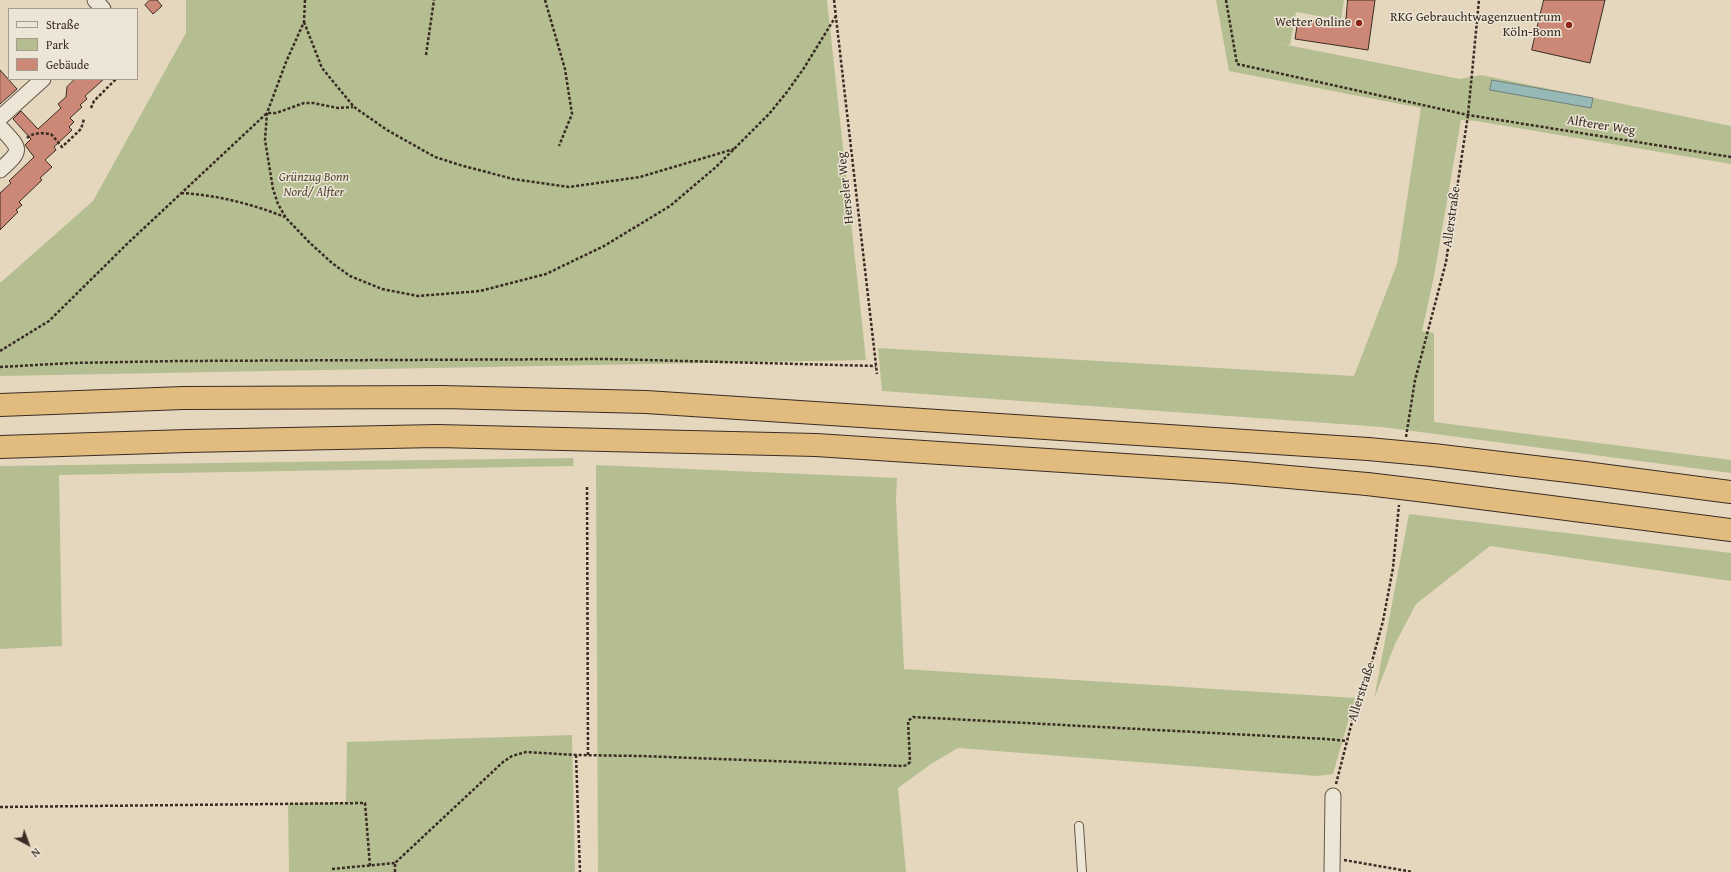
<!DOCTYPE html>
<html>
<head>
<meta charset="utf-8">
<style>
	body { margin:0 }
	#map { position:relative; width:1731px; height:872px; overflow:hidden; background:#e4d7be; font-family:"Gentium Book Plus",serif }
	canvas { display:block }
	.legend { position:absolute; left:8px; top:8px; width:130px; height:72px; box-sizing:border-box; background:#ede5d5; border:1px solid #a59b8e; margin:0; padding:5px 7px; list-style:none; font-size:12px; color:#3a2c23 }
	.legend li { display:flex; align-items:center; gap:8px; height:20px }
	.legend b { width:20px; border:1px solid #a59b8e }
	.north { position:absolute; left:8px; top:824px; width:40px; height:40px; -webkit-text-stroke:3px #ede5d5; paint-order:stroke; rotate:139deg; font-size:11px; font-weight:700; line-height:16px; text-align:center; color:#3a2c23 }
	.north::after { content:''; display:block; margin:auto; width:14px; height:18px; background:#3a2c23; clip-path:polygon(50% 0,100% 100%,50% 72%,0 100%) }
</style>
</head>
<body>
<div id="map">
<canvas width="1731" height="872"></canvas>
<ul class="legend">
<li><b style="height:5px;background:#ede5d5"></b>Straße</li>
<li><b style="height:11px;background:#b5be91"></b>Park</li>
<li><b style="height:11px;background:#cc8876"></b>Gebäude</li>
</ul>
<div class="north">N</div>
</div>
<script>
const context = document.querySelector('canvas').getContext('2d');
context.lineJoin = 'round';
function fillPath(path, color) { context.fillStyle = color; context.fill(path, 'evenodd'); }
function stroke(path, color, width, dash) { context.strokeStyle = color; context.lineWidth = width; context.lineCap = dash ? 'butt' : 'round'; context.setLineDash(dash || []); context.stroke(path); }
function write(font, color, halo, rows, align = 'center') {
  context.font = font + ' "Gentium Book Plus",serif'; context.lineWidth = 3; context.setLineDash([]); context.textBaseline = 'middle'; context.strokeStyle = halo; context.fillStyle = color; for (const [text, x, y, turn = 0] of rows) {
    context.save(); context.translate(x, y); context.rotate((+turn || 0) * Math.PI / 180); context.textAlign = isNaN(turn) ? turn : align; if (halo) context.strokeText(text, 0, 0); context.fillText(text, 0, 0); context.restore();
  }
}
const green = new Path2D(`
	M186,0H827L866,360L0,376V283L93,201L186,33Z
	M1216,0H1344L1341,20L1296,12L1290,45L1282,44L1460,79L1481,75L1731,126V164L1476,121L1461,120L1434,276L1422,331L1434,333V422L1731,460V473L1382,427L882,391L878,348L1354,376L1397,264L1421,108L1229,71Z
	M573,458L574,466L59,475L62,646L0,649V466Z
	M596,465L897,478L896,499L904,669L1355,698L1333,774L1317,776L958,748L931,764L898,788L906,872H598Z
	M1409,514L1731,553V581L1490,546L1416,604L1395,644L1374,699Z
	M572,735L575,872H289L288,803L346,802L347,742Z`);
const water = new Path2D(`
	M1492,80L1593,98L1591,108L1490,90Z`);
const building = new Path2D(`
	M150,0H157L162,6L153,14L145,5Z
	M1348,0H1375L1368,50L1295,39L1298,19L1345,26Z
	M1544,0H1605L1590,63L1532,50Z
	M0,70L17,89L0,104Z
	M75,79H104L85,96L87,99L80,105L82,107L70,118L74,122L69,127L72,130L54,147L56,150L45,160L52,167L40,178L42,180L19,202L22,205L16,210L18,212L0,230V193L11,183L9,181L34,157L25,145L31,139L13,119L21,111L38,129L61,108L58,104L66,97L67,87Z`);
const path = new Path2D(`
	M305,0L304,22L286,62L267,113L265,140L273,189L278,204L286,218L310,243L332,263L350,276L382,289L418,296L480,291L546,274L604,246L670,206L716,167L769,114L787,92L804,68L836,16
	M545,0L565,69L572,114L559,146
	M834,0L877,374
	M1226,0L1237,64L1468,115L1731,157
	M304,22L322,68L354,107L387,130L435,157L460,165L513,179L569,187L640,177L734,149
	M426,55L434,0
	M91,108L94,101L116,79
	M27,138C34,132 42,133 51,134L62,147L81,129L84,119
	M181,193C217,195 252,204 285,217
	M0,351L49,321L128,243L267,113H276L304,103H313L338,108L353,107
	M0,367L72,363L178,361L608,359L876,366
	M1406,437L1415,380L1446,262L1468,115L1479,0
	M587,487L588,756
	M576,755L580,872
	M1336,784L1356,706L1371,665L1383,621L1393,568L1399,505
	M0,807L365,803L370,866
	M1344,860L1413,872
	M332,869L395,863
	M395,872V863L503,762L512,756L526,752L576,755L641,756L903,766L907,765L910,762L908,721L913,717L1326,739L1347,741`);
const lane = new Path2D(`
	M1079,826L1082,872`);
const street = new Path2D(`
	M95,0L103,9
	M0,118L43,79
	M0,127C20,149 24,149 0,170
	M1332,872L1333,796`);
const highway = new Path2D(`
	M0,405L183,398L442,397L646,402L1368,449
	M0,447L187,441L437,436L816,445L1233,472L1367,484
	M1433,455L1585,473L1731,492
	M1426,491L1731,530`);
const highwayBridge = new Path2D(`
	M1368,449L1433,455
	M1367,484L1426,491`);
const markers = [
	[1359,23,4,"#8f2418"],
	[1569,25,4,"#8f2418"]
];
const poiNames = [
	["RKG Gebrauchtwagenzuentrum",1561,18],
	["Köln-Bonn",1561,33],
	["Wetter Online",1351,23]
];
const streetNames = [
	["Alfterer Weg",1601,126,9],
	["Herseler Weg",846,188,-96],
	["Allerstraße",1452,217,-82],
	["Allerstraße",1362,692,-72]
];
const parkNames = [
	["Grünzug Bonn",314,178],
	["Nord/ Alfter",314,193]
];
fillPath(green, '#b5be91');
fillPath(water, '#96b8b6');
stroke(water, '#71807b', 1);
fillPath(building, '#cc8876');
stroke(building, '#3a2c23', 1);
stroke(lane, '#64574a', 10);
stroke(street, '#64574a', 17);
stroke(highway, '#3a2c23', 24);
stroke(path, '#3a2c23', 2.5, [3, 2]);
stroke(lane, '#ede5d5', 8);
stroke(street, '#ede5d5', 15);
stroke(highway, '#e2bc7f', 22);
stroke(highwayBridge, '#3a2c23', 24, []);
stroke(highwayBridge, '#e2bc7f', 22);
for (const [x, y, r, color] of markers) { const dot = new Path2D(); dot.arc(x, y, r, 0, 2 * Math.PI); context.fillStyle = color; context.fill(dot); stroke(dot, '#ede5d5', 1.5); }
write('13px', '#3a2c23', '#ede5d5', poiNames, 'right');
write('13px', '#3a2c23', '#ede5d5', streetNames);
write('italic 13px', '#534939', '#ede5d5', parkNames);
</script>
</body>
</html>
